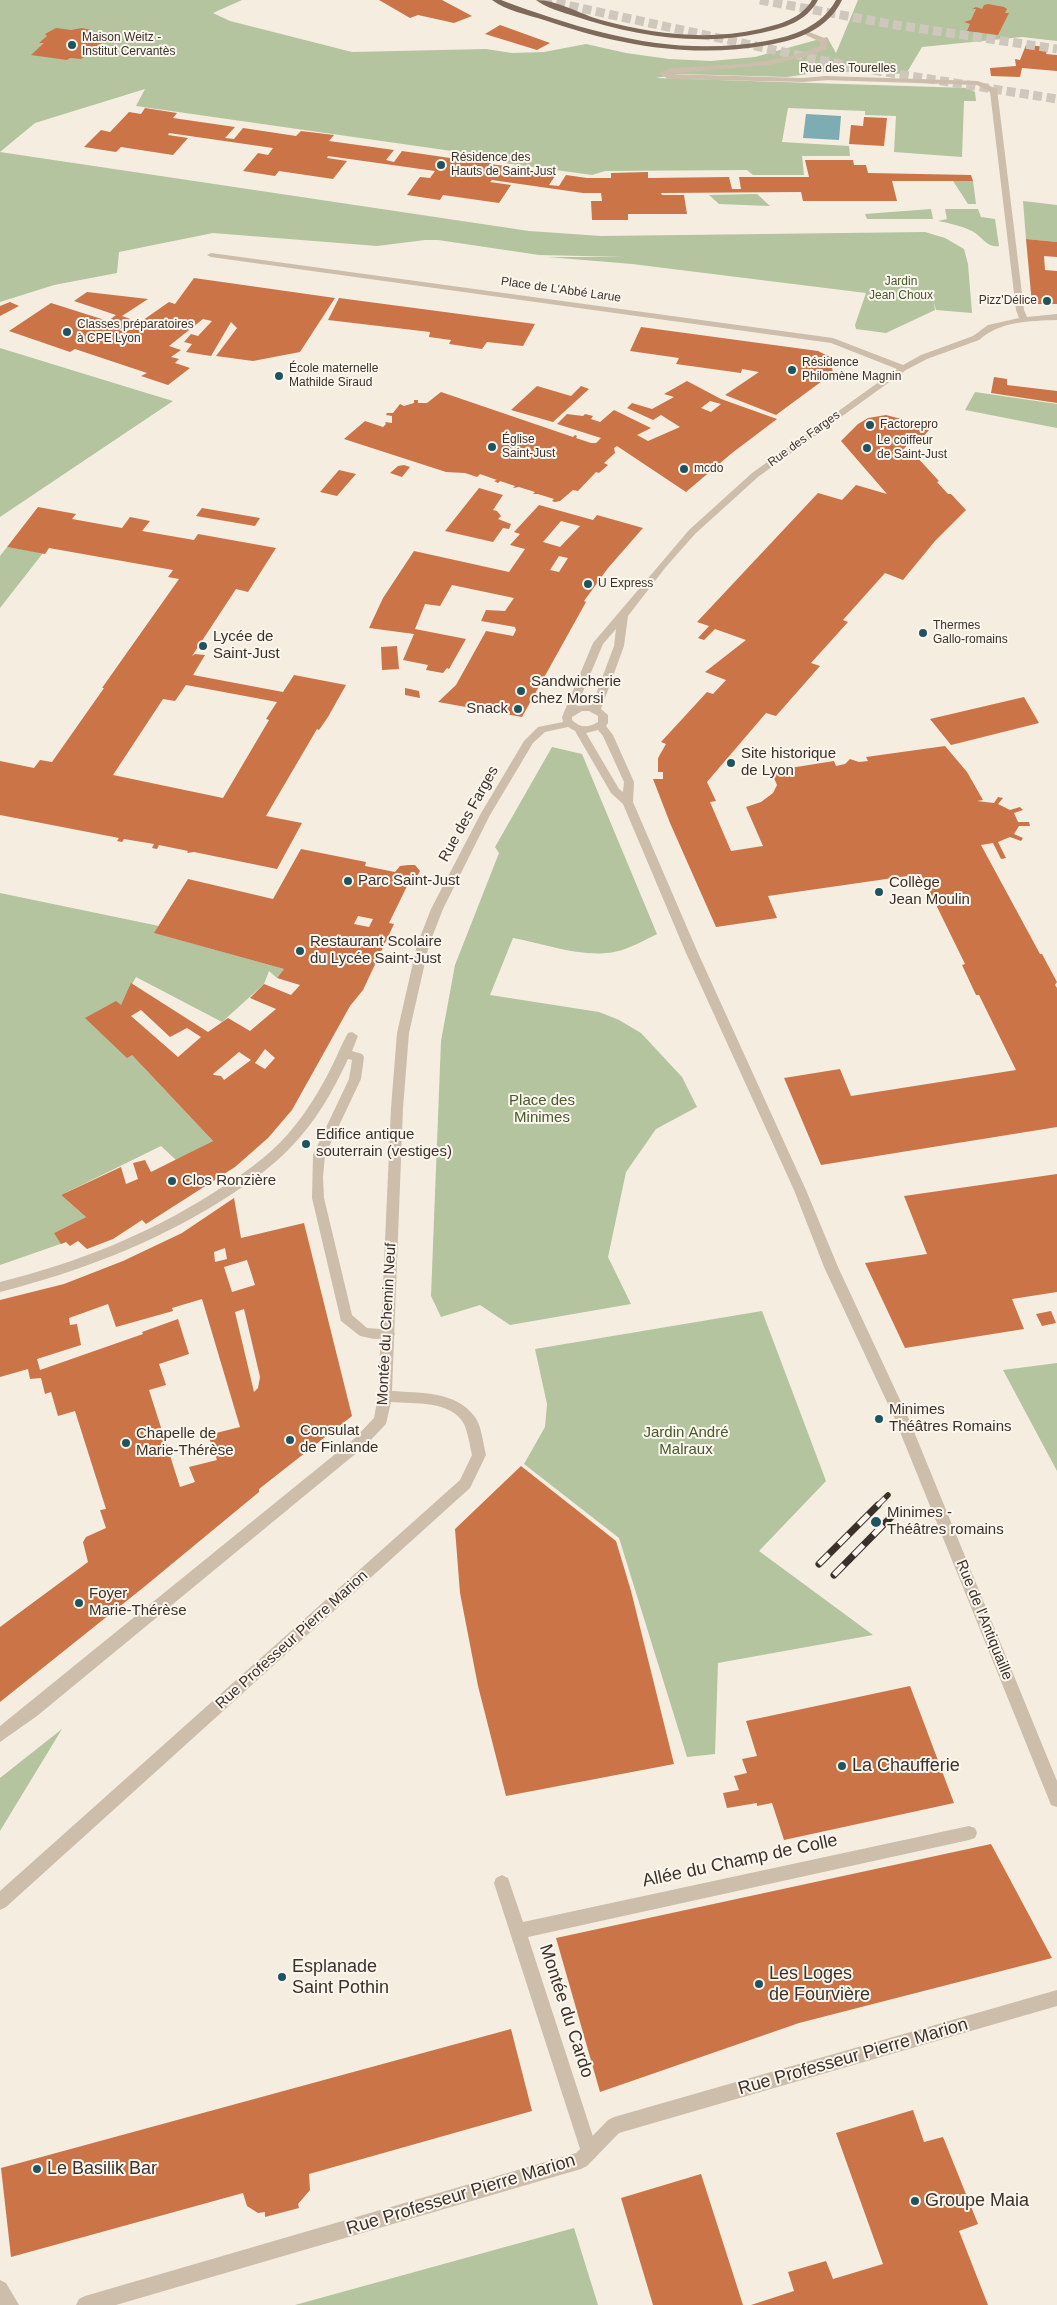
<!DOCTYPE html>
<html>
<head>
<meta charset="utf-8">
<style>
	body { margin:0 }
	canvas { display:block; background:#f4ede0 }
</style>
</head>
<body>
<canvas width="1057" height="2305"></canvas>
<script>
const context = document.querySelector('canvas').getContext('2d');
context.lineJoin = 'round';
function fillPath(path, color) { context.fillStyle = color; context.fill(path, 'evenodd'); }
function stroke(path, color, width, dash) { context.strokeStyle = color; context.lineWidth = width; context.lineCap = dash ? 'butt' : 'round'; context.setLineDash(dash || []); context.stroke(path); }
function write(font, color, halo, rows, align = 'center') {
  context.font = font + ' Arial,sans-serif'; context.lineWidth = 4; context.setLineDash([]); context.textBaseline = 'middle'; context.strokeStyle = halo; context.fillStyle = color; for (const [text, x, y, turn = 0] of rows) {
    context.save(); context.translate(x, y); context.rotate((+turn || 0) * Math.PI / 180); context.textAlign = isNaN(turn) ? turn : align; if (halo) context.strokeText(text, 0, 0); context.fillText(text, 0, 0); context.restore();
  }
}
const green = new Path2D(`
	M0,0H242L213,13L230,21L352,52L486,49L512,53L544,52L586,44L626,53L669,59L711,61L755,57L827,37L836,53L858,0H1057V41L1022,37L922,47L906,74L829,71L787,77L679,74L656,78L968,88L975,92L976,101H964L962,157L894,152L896,116L865,115V111L788,108L782,142L849,146L850,156H802L804,175H753L747,170L605,171L592,175L504,163L501,158L136,106L145,89L35,123L0,152L529,231L601,236L925,232L945,238L964,249L968,264L972,313L936,310L934,302L935,310L886,333L856,329L855,325L866,293L632,264L548,257H624L539,255L438,240H425L377,246L213,233L119,252L117,273L54,285L0,302Z
	M953,181H973L976,204H968Z
	M757,194L770,206L719,204L709,195Z
	M1023,201L1057,205V242L1026,239Z
	M931,209L933,219H867L865,214Z
	M945,209H978L981,217L995,219L999,246C986,248 982,236 972,231C961,226 950,223 938,221L947,219Z
	M0,348L153,395L173,401L0,517Z
	M975,392L1057,404V428L965,410Z
	M7,547L43,553L0,608V556Z
	M552,747L582,754L657,934C643,941 629,949 614,952C582,958 545,944 513,938L490,995L599,1012L619,1020L641,1033L682,1077L697,1107L656,1129L626,1172L608,1257L631,1304L510,1325L480,1305L441,1317L431,1296L441,1041L455,965L499,853L495,847Z
	M0,893L159,926L155,933L284,969L277,978L269,971L264,984L222,1022L136,977L121,1005L86,1018L132,1055L213,1141L176,1160L161,1146L61,1195L86,1217L54,1233L66,1242L0,1265Z
	M762,1311L826,1481L759,1551L873,1635L718,1663L715,1754L687,1757L619,1538L524,1464L545,1427L547,1404L535,1349Z
	M1057,1363V1471L1003,1370Z
	M62,1729L0,1831V1778Z
	M574,2228L598,2305H295Z`);
const water = new Path2D(`
	M806,114L841,116L839,140L803,138Z`);
const building = new Path2D(`
	M379,0H442L472,16L454,23L418,15L410,18Z
	M988,4L1004,7L1007,9L1005,13H1009L998,35L967,31L970,24L964,22L971,20L976,9H972L976,7L982,9L984,5Z
	M500,25L550,43L537,50L485,34Z
	M56,28L71,30L82,28L91,30L94,34L111,36L81,59L70,58L67,60L31,55L44,43H39L47,36L45,34Z
	M1026,45L1048,47L1046,54L1057,55V71L1022,68L1020,77L991,76L990,68L1016,66L1015,59L1020,60Z
	M145,108L177,113L173,118L235,127L225,138L234,139L243,128L296,136L301,131L334,135L329,141L394,150L386,160L394,162L402,151L457,159L460,154L494,159L490,164L557,173L549,185L559,186L566,175L587,178H611V173L648,172V178L729,177L732,189H741L739,177H809L805,160H853L854,165H866L868,173L971,175L973,181H892L897,201H803L801,192L661,193L662,195H684L687,214H628V220H592L591,201H602L601,193H583L492,180L490,182L511,185L499,203L443,195L440,200L407,195L420,177L430,178L435,171L328,156L327,158L347,161L333,179L279,171L275,176L243,171L258,153L268,155L273,148L169,133L168,135L188,138L173,155L121,147L116,152L84,147L101,130L110,132L129,112L141,114Z
	M864,117L887,118L884,146L849,144L851,125L863,126Z
	M1026,239L1057,242V257L1044,256L1045,270L1057,271V304H1032Z
	M194,278L335,298L300,352L253,361L216,356L237,328L231,322L211,356L186,352L192,344L184,342L191,334L198,336L212,321L203,319L169,346L181,350L171,357L179,359L175,363L190,368L168,385L141,376L147,373L75,349L70,352L9,331L51,303L108,321L116,315L74,301L87,292L148,299L122,316L133,320L119,330L126,332L169,302L175,304Z
	M339,298L535,324L523,346L487,342L482,349L449,344L451,340L429,337L430,332L328,320Z
	M10,302L19,306L0,316V306Z
	M641,327L818,351L830,357L833,373L776,415L725,395L759,372L742,369L741,373L676,364L679,358L630,351Z
	M994,377L1007,379V385L1057,391V403L991,393Z
	M687,381L721,399L777,419L732,453L686,492L617,446L614,448L615,453L604,463L608,465L599,473L596,472L578,491L573,490L560,501L555,502L552,501L554,499L538,494H533L535,492L519,487L513,488L515,486L500,481L498,483L494,481L497,480L480,474L477,477L465,473L446,472L344,439L365,421L383,427L386,424L385,422L392,423V416L386,415L387,413H393L400,404L404,406L414,403V400H418V403H427L441,392L573,437L575,435L577,436L576,438L591,443H596L601,438L557,424L567,414L583,416L585,414L593,416L591,419L600,422L614,410L651,428L637,435L648,441L680,427L661,415L653,420L627,408L632,403L652,409L674,397L664,394ZM710,401L721,404L711,412L701,408Z
	M537,386L571,396L581,386L589,389L553,422L511,410Z
	M886,415L932,427L914,446L908,444L903,450L908,456L915,455L939,481L937,482L948,494H951L966,510L935,541L903,580L885,573L843,620L848,622L811,663L820,666L776,716L766,713L707,782L716,801L710,802L731,851L763,846L746,807L761,802L773,793L777,785L771,771L834,761L836,766L845,764L850,759L859,762L868,761L866,757L945,746L967,772L983,800L977,801L994,803L998,797L1003,798L998,804L1010,810L1020,807L1023,810L1014,813L1018,822H1029L1030,826H1019L1014,834L1023,838L1021,841L1010,837L998,842L1006,858L1001,859L993,843L981,845L1040,954H1042L1057,982L1055,985L1057,988V1127L821,1165L784,1078L840,1069L851,1096L1016,1070L979,995H976L962,965L965,964L921,874L768,896L777,918L716,927L670,823L653,779H663V772H658V758L666,744L661,742L707,692L713,694L726,680L705,672L746,640L715,629L704,640L698,638L709,626L697,622L818,493L842,500L856,485L887,494L841,441L858,424L868,418Z
	M404,465L410,467L402,477L390,473L398,466Z
	M339,470L356,474L337,496L320,492Z
	M479,488L503,495L493,510L497,511L501,516L498,519L511,524L509,529L503,528L493,542L445,531Z
	M539,505L593,520L597,515L643,528L608,568L584,601L586,602L522,717L438,702L456,685L486,631L513,636L516,630L515,627L481,621L486,610L505,611L514,598L452,585L440,606L425,604L415,629L466,639L449,669L447,668L443,673L426,670L428,665L403,660L414,634L369,628L383,598L414,551L509,572L525,549L510,545L520,534L514,532ZM561,521L580,526L560,547L543,542ZM559,556L568,558L559,572L550,570Z
	M38,507L76,514L72,519L122,528L130,517L150,521L142,531L194,540L198,534L276,548L248,592L236,589L192,656L195,654L205,655L193,675L283,692L294,675L346,685L328,717L319,730L317,729L266,816L302,823L277,869L194,852L187,853L188,851L159,845L157,849L152,848L154,844L124,839L122,842L117,841L119,838L0,815V761L34,768L40,760L52,762L104,688H102L179,579L168,577L173,570L49,548L45,554L7,547ZM186,685L277,702L266,719L269,720L223,798L113,775L163,699L175,701Z
	M202,508L260,518L255,526L196,516Z
	M397,646L399,669L382,670L381,647Z
	M405,688L419,691L420,698L405,695Z
	M1024,697L1039,723L951,745L930,719Z
	M301,849L366,862L365,866L395,872L400,866L408,865H415L420,871L416,879L409,882L389,923L394,924L363,990L350,1006L292,1110L268,1138L235,1167L146,1224L142,1220L113,1239L87,1249L78,1241L70,1246L66,1242L61,1244L54,1233L86,1217L61,1195L121,1167L126,1184L138,1179L133,1163L145,1160L151,1172L213,1141L132,1055L127,1058L85,1018L116,1001L121,1005L131,983L208,1032L228,1018L250,1031L276,1009L250,998L264,984L291,995L300,985L277,978L284,969L154,933L188,879L273,899ZM358,916L373,919L369,927L354,924ZM141,1010L170,1037L187,1028L201,1037L178,1057L131,1016ZM265,1049L275,1058L265,1069L255,1063ZM239,1052L251,1060L224,1080L221,1076L214,1075L213,1074Z
	M1057,1174V1292L1012,1299L1024,1329L905,1348L865,1263L927,1254L904,1196Z
	M234,1198L241,1238L304,1223L352,1416L259,1489V1492L144,1587L0,1702V1627L88,1562L83,1542L86,1537L106,1528L100,1510L106,1509L75,1411L58,1416L51,1392L45,1394L41,1378L30,1379L28,1369L0,1377V1300L64,1284L123,1261L182,1233ZM225,1248L227,1259L215,1262L214,1252ZM247,1260L255,1285L232,1292L224,1267ZM202,1299L240,1427L208,1435L217,1460L189,1467L195,1482L180,1487L149,1390L166,1385L159,1364L189,1354L178,1319L142,1332L143,1334L40,1370L37,1359L81,1345L77,1324L70,1325L69,1318L108,1304L116,1327L173,1311L172,1308ZM244,1309L260,1377L258,1388L254,1392L235,1312Z
	M1051,1311L1056,1323L1042,1326L1036,1314Z
	M521,1466L616,1541L631,1591L674,1764L506,1796L478,1686L460,1593L455,1529Z
	M910,1686L954,1803L784,1840L772,1803L757,1806V1803L727,1808L723,1793L739,1790L734,1776L747,1773L742,1759L757,1756L746,1721Z
	M991,1844L1052,1958L799,2023L600,2092L556,1938Z
	M511,2029L532,2111L309,2174L310,2190L298,2204L299,2208L265,2217V2212L258,2213L247,2206L243,2193L11,2257L1,2168Z
	M913,2110L924,2142L943,2137L978,2224L959,2231L988,2305H751L794,2291L788,2272L826,2261L833,2279L883,2264L836,2133Z
	M701,2174L743,2305H653L621,2198Z`);
const trunkTunnel = new Path2D(`
	M543,0L853,67L1057,99
	M760,0L896,25L1057,49`);
const pedestrian = new Path2D(`
	M804,30L827,39V49L810,55L769,65L668,74L803,78L826,76H829V80L803,82L668,79L659,73L671,68C721,65 773,66 820,46V42L802,33V31Z
	M352,1032L358,1036L352,1051L362,1054L364,1057L361,1079L325,1155L323,1177L324,1198L352,1315L367,1328L393,1330L395,1334L393,1338L374,1339L360,1336L341,1321L312,1198L313,1155L349,1079L352,1060L348,1059C333,1091 315,1123 290,1148C270,1169 245,1186 221,1201C152,1244 78,1272 0,1292V1282C76,1263 147,1235 213,1193C240,1176 267,1158 288,1134C306,1113 321,1089 333,1064C338,1054 342,1043 348,1033Z
	M969,1826L975,1828L977,1833L975,1838L969,1840L528,1937L598,2152L595,2158L589,2161L583,2158L494,1883L496,1878L502,1875L508,1878L523,1922Z`);
const minor = new Path2D(`
	M826,76L978,81L997,89L1024,310L1027,317L1057,314V320C1030,321 1000,321 979,340L927,359L906,370L758,477L695,534L665,568L628,616L624,646L601,709L608,715V723L606,726L613,735L634,782L633,802L698,953L806,1190L838,1267L908,1417L1057,1781V1807L1051,1805L1049,1800L894,1417L824,1267L794,1190L686,953L623,804L611,793L575,731L568,727L545,732L533,743L490,815L443,909L429,945L409,1033L403,1108L392,1391C421,1393 456,1391 475,1417C482,1427 483,1444 486,1455L472,1484L470,1488L6,1907L0,1910V1891L460,1480L472,1455C470,1446 468,1433 464,1424C451,1400 414,1404 391,1402L386,1424L365,1446L37,1716L0,1742V1726L355,1438L374,1418L378,1396L391,1108L397,1033L417,945L431,909L480,815L524,741L538,727L563,722L562,717L593,643L689,530L752,473L897,369L831,343L211,257L207,255L211,253L833,338L903,365L921,355L973,336L988,325L1019,318L1016,310L990,92L977,85L823,80V76ZM616,629L614,646L592,705L577,706L603,644ZM582,711H589L598,716V722C588,728 580,728 572,720V717ZM598,730L603,736L624,782L623,792L619,789L586,733Z
	M1057,1990V2006L619,2133L587,2166L581,2169L116,2305H76L79,2299L85,2296L576,2153L608,2120L614,2117Z
	M0,2280L6,2283L19,2305H0Z`);
const primary = new Path2D(`
	M492,0H501C587,32 674,58 766,41C794,36 822,26 836,0H842C828,29 798,40 768,45C691,59 617,45 544,20C528,15 505,10 492,0Z
	M536,0C557,0 580,14 601,20C653,34 706,41 760,29C780,24 801,19 812,0H818C806,22 784,28 761,33C698,47 635,36 574,16C562,12 546,8 536,0Z`);
const railFar1 = new Path2D(`
	M877,1506L888,1495`);
const rail = new Path2D(`
	M819,1564L878,1505
	M834,1575L894,1514`);
const markers = [
	[72,45,5,"#1e545f"],
	[441,165,5,"#1e545f"],
	[1047,301,5,"#1e545f"],
	[67,332,5,"#1e545f"],
	[792,370,5,"#1e545f"],
	[279,376,5,"#1e545f"],
	[870,425,5,"#1e545f"],
	[492,447,5,"#1e545f"],
	[867,448,5,"#1e545f"],
	[684,469,5,"#1e545f"],
	[588,584,5,"#1e545f"],
	[923,633,5,"#1e545f"],
	[203,646,5,"#1e545f"],
	[521,691,5,"#1e545f"],
	[518,709,5,"#1e545f"],
	[731,763,5,"#1e545f"],
	[348,881,5,"#1e545f"],
	[879,892,5,"#1e545f"],
	[300,951,5,"#1e545f"],
	[306,1144,5,"#1e545f"],
	[172,1181,5,"#1e545f"],
	[879,1419,5,"#1e545f"],
	[290,1440,5,"#1e545f"],
	[126,1443,5,"#1e545f"],
	[876,1522,6,"#1e545f"],
	[79,1603,5,"#1e545f"],
	[842,1766,5,"#1e545f"],
	[282,1977,5,"#1e545f"],
	[759,1984,5,"#1e545f"],
	[37,2169,5,"#1e545f"],
	[915,2201,5,"#1e545f"]
];
const farPoinames = [
	["Maison Weitz -",82,38],
	["Institut Cervantès",82,52],
	["Résidence des",451,158],
	["Hauts de Saint-Just",451,172],
	["Pizz'Délice",1037,301,"right"],
	["Classes préparatoires",77,325],
	["à CPE Lyon",77,339],
	["Résidence",802,363],
	["Philomène Magnin",802,377],
	["École maternelle",289,369],
	["Mathilde Siraud",289,383],
	["Factorepro",880,425],
	["Église",502,440],
	["Saint-Just",502,454],
	["Le coiffeur",877,441],
	["de Saint-Just",877,455],
	["mcdo",694,469],
	["U Express",598,584],
	["Thermes",933,626],
	["Gallo-romains",933,640]
];
const farStreetnames = [
	["Rue des Tourelles",848,69],
	["Place de L'Abbé Larue",561,290,8],
	["Rue des Farges",804,439,-36]
];
const farParknames = [
	["Jardin",901,282],
	["Jean Choux",901,296]
];
const poiNames = [
	["Lycée de",213,637],
	["Saint-Just",213,654],
	["Sandwicherie",531,682],
	["chez Morsi",531,699],
	["Snack",508,709,"right"],
	["Site historique",741,754],
	["de Lyon",741,771],
	["Parc Saint-Just",358,881],
	["Collège",889,883],
	["Jean Moulin",889,900],
	["Restaurant Scolaire",310,942],
	["du Lycée Saint-Just",310,959],
	["Edifice antique",316,1135],
	["souterrain (vestiges)",316,1152],
	["Clos Ronzière",182,1181],
	["Minimes",889,1410],
	["Théâtres Romains",889,1427],
	["Consulat",300,1431],
	["de Finlande",300,1448],
	["Chapelle de",136,1434],
	["Marie-Thérèse",136,1451],
	["Minimes -",887,1513],
	["Théâtres romains",887,1530],
	["Foyer",89,1594],
	["Marie-Thérèse",89,1611]
];
const streetNames = [
	["Rue des Farges",469,814,-61],
	["Montée du Chemin Neuf",387,1324,-87],
	["Rue de l'Antiquaille",984,1620,68],
	["Rue Professeur Pierre Marion",292,1640,-42]
];
const parkNames = [
	["Place des",542,1101],
	["Minimes",542,1118],
	["Jardin André",686,1433],
	["Malraux",686,1450]
];
const nearPoinames = [
	["La Chaufferie",852,1766],
	["Esplanade",292,1967],
	["Saint Pothin",292,1988],
	["Les Loges",769,1974],
	["de Fourvière",769,1995],
	["Le Basilik Bar",47,2169],
	["Groupe Maia",925,2201]
];
const nearStreetnames = [
	["Allée du Champ de Colle",740,1861,-12],
	["Montée du Cardo",566,2011,72],
	["Rue Professeur Pierre Marion",853,2057,-16],
	["Rue Professeur Pierre Marion",461,2195,-17]
];
fillPath(green, '#b4c49f');
fillPath(water, '#7eacb3');
fillPath(building, '#ca7448');
stroke(trunkTunnel, '#cfc7bc', 9, [9, 4.5]);
fillPath(pedestrian, '#cdbeab');
fillPath(minor, '#cdbeab');
fillPath(primary, '#7d6a5b');
stroke(railFar1, '#3b312a', 5.5);
stroke(rail, '#3b312a', 7);
stroke(railFar1, '#fbf6ed', 4, [11]);
stroke(rail, '#fbf6ed', 5, [14]);
for (const [x, y, r, color] of markers) { const dot = new Path2D(); dot.arc(x, y, r, 0, 2 * Math.PI); context.fillStyle = color; context.fill(dot); stroke(dot, '#fbf6ed', 2); }
write('12px', '#3b312a', '#fbf6ed', farPoinames, 'left');
write('12px', '#3b312a', '#fbf6ed', farStreetnames);
write('12px', '#465a2d', '#fbf6ed', farParknames);
write('15px', '#3b312a', '#fbf6ed', poiNames, 'left');
write('15px', '#3b312a', '#fbf6ed', streetNames);
write('15px', '#465a2d', '#fbf6ed', parkNames);
write('18px', '#3b312a', '#fbf6ed', nearPoinames, 'left');
write('18px', '#3b312a', '#fbf6ed', nearStreetnames);
</script>
</body>
</html>
